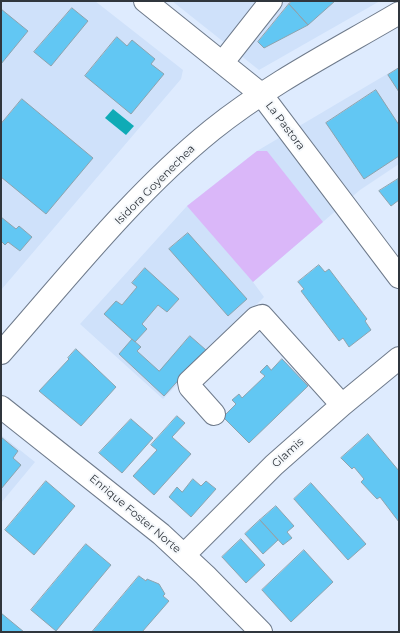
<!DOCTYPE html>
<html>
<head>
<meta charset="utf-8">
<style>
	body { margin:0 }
	#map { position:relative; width:400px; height:633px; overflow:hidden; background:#deebfe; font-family:Montserrat,sans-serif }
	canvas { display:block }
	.frame { position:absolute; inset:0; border:2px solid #30363d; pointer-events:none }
</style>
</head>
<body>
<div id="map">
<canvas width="400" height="633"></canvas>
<div class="frame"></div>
</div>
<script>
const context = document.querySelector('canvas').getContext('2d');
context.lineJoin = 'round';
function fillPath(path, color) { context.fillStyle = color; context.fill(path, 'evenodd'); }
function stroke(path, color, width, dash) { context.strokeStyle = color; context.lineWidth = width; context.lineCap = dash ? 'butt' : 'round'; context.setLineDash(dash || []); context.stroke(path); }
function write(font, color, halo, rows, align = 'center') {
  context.font = font + ' Montserrat,sans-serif'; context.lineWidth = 4; context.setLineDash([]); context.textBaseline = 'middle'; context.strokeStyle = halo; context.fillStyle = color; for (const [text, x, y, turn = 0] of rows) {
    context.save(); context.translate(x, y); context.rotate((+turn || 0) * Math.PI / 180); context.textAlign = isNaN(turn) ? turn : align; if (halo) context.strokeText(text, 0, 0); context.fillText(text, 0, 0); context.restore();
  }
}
const built = new Path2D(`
	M1,1H95L183,70L181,79L1,290Z
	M172,1H380L259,70Z
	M399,67V164L360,190L253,282L264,297L163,399L80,324L187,206L257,151Z
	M1,435L35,462L1,503Z`);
const green = new Path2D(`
	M257,151H267L323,222L253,282L187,206Z`);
const water = new Path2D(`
	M113,109L134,126L126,135L105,118Z`);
const building = new Path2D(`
	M292,1H335L308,25L289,4Z
	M289,4L308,25L264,48L258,42Z
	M72,8L88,21L51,66L34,52Z
	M1,9L28,31L1,64Z
	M117,37L127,46L132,40L155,59L151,64L164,74L131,114L85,76Z
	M399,68V92L388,75Z
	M376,90L399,125V156L364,179L326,123Z
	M22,99L93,158L46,214L1,177V124Z
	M398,179L399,200L391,206L379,191Z
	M1,217L16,229L19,226L32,237L20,251L8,242L5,245L1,241Z
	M188,233L247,299L228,316L169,249Z
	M319,265L325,272L329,269L367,319L365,321L371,330L349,347L343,338L339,341L301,291L304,289L298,282Z
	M145,268L179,299L167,312L158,305L142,324L147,329L135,342L104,314L116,301L122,305L137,287L132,283Z
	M190,336L206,350L164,396L119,354L132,339L141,347L137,351L159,371Z
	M76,349L116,387L81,426L39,391L69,359L68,358Z
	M282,359L308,386L249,443L223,417L236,404L232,400L239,394L242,398L265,376L260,372L267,365L271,370Z
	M177,416L185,423L172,437L191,454L154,495L133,476L157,450L151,445Z
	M131,419L153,438L122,473L99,453Z
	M368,434L399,471V522L380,497L377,499L361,482L364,479L354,467L352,469L341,458Z
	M1,437L18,451L13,458L21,465L1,489Z
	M193,479L201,486L206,481L216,489L191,517L169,497L177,487L182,492Z
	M46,481L75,506L34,555L5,530Z
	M311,483L366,544L348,560L294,499Z
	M276,506L294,526L287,532L292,538L283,545L260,520Z
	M260,520L278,540L263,554L245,534Z
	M241,539L265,565L246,583L222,557Z
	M86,544L111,565L56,631L31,610Z
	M304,550L333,582L291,622L262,590Z
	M139,576L146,581L147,579L159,584L165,594L163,596L169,601L142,632H95L93,631Z
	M1,613L24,632H1Z`);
const minor = new Path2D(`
	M145,1L261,94L399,277
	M223,62L271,1
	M1,353C68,277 133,194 212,130C269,84 336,50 399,13
	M1,407L161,534L205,575L261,632
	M214,414L190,387L189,382L256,318L262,316L342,405
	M184,555L274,465L342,405L399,358`);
const streetNames = [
	["La Pastora",285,126,53],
	["Isidora Goyenechea",155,185,-45],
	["Glamis",288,453,-42],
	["Enrique Foster Norte",135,514,40]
];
fillPath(built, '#cfe1fa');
fillPath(green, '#dab7f9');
fillPath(water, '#0fabb6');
fillPath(building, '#62c7f3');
stroke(building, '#8da3ae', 1);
stroke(minor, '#6e7a8b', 24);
stroke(minor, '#fff', 22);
write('11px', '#30363d', '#f5f8fb', streetNames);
</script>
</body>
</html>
